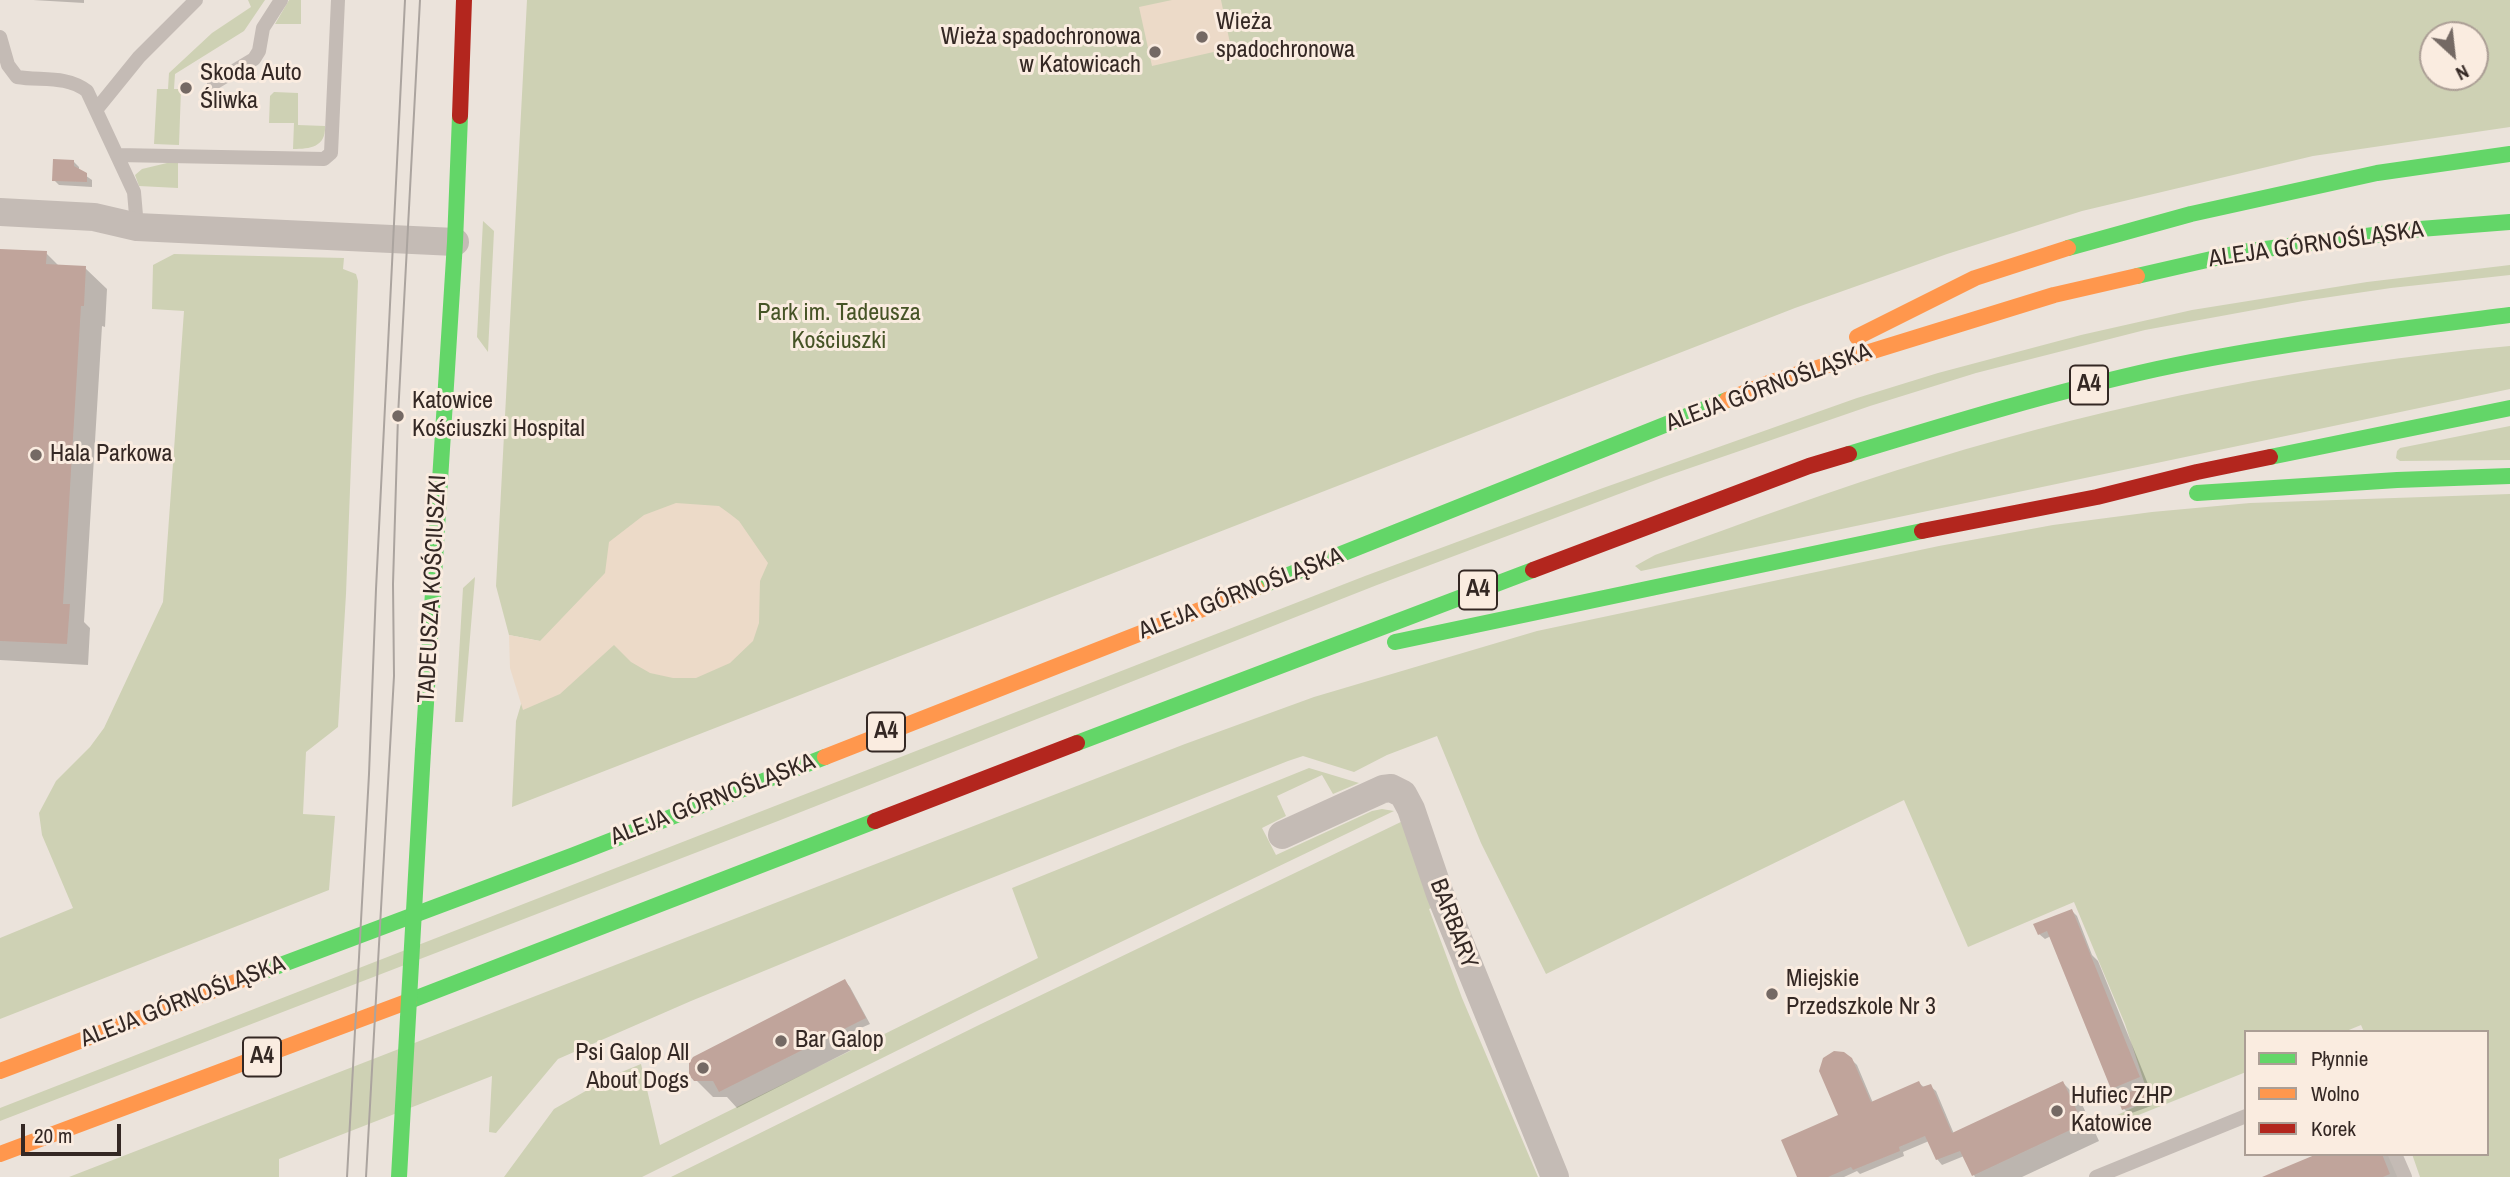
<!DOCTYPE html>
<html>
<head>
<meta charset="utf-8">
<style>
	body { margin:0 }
	#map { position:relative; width:2510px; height:1177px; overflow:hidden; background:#ebe3db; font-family:"Archivo Narrow",sans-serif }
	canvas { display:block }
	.legend { position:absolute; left:2244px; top:1030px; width:245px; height:126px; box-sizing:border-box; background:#faece0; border:2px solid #ab9e95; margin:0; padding:9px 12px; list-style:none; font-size:21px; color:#342824 }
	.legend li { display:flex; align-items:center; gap:14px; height:35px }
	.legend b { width:35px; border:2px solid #ab9e95 }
	.north { position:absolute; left:2419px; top:21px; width:70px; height:70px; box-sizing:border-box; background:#faece0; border:2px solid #ab9e95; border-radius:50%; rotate:153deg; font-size:19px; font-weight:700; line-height:28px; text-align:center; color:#342824 }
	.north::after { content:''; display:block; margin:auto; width:24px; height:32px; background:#746964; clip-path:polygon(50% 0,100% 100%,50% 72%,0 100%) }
	.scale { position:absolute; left:21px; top:1124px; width:100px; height:32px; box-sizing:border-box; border:4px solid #342824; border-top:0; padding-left:9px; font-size:21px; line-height:24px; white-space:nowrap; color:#342824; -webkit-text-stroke:5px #faece0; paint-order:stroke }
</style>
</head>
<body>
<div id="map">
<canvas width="2510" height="1177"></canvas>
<ul class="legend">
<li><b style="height:9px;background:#63d668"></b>Płynnie</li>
<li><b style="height:9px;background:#ff974d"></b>Wolno</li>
<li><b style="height:9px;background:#b3261e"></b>Korek</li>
</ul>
<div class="north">N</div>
<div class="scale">20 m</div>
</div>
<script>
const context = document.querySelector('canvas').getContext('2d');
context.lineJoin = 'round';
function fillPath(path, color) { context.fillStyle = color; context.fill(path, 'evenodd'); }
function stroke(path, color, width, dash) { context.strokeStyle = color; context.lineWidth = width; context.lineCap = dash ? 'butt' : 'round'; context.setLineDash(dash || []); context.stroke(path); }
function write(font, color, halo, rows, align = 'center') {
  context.font = font + ' "Archivo Narrow",sans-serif'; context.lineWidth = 6; context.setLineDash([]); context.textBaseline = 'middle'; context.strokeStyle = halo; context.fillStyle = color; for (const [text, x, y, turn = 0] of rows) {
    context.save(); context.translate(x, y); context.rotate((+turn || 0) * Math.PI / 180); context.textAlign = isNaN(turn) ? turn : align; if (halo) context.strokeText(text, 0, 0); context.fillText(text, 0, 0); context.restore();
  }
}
const green = new Path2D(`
	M248,0H265L244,31L175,74L174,89H181L179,145L154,144L157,89H168L169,73L212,33L251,7Z
	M289,0H301V24H275Z
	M527,0H2510V127L2313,156L2082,211L1947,254L1795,308L512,807L516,721L540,641L509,635L496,586ZM2433,35H2475V77H2433Z
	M274,92L298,93V125L325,126C326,147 310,149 293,149L294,123H269L270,96Z
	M167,163H178V188L139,186L135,175L142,169Z
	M483,221L494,231L488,352L477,337Z
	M174,254L344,258L343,269L356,274L358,281L346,594L338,727L306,752L303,814L335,816L329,890L0,1019V938L73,908L42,835L39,813L56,781L90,747L104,728L163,602L184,311L152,309L153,265Z
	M2510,265V275L2391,288L2303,301L2145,330L1976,373L1870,406L1664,477L1377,585L778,821L0,1121V1108L1365,576L1603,488L1857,398L1938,373L2081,335L2192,310L2367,282Z
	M2510,346V389L1641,571L1635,566L1655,555C1746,522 1837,488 1930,460C2119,402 2313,364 2510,346Z
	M2510,426V460L2400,461L2396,458L2397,451L2400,448Z
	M2510,494V1177H2420L2412,1154H2487V1032H2364L2361,1025L2344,1032H2246V1072L2106,1128L2104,1121L2150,1100L2125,1024L2074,902L1968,947L1904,800L1546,974L1481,843L1437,736L1387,755L1354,772L1303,756L1288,761L956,892L691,1001L558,1059L496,1133L489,1132L492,1076L279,1159V1177H69L1185,744L1314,697L1537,631L1939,546L2053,525L2152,512L2250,503Z
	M475,577L463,722H455L463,588Z
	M1309,768L1359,783L1333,794L1322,775L1277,796L1286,816L1262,828L1276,855L1372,811L1382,809L1394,811L977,1011L642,1177H504L554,1109L612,1076L641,1064L660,1145L1038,958L1012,888Z
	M1405,820L1434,907L1429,909L1462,998L1538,1177H671L981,1024Z`);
const plaza = new Path2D(`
	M1172,0H1221L1231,48L1152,66L1139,7Z
	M676,503L719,506L730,514L739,521L768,563L760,581L759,623L753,641L730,663L696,678H673L650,673L631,662L614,645L560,694L523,710L510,668L509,635L540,641L605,573L609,542L644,515Z`);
const shadow = new Path2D(`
	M33,0H84V3Z
	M74,162L79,167V171L92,180V187L59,185L54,180Z
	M0,250L46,253L59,266L85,268L107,289L105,327L102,326L84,622L90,628L88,665L0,660Z
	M2072,911L2077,916L2092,955L2098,961L2150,1089L2144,1091L2151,1106L2129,1114L2124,1109L2122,1097L2112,1088L2051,936L2045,939L2039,934Z
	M845,981L850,987L870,1024L854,1031L861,1045L737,1108L727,1097H713L696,1080Z
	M1851,1059L1857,1065L1873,1103L1919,1083L1925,1088L1930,1086L1936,1091L1954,1134L2063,1083L2080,1100L2099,1141L2022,1177H1975L1964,1156L1942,1165L1937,1159L1929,1141L1903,1152L1904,1156L1860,1174L1857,1171L1844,1177H1798L1841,1116Z
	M2322,1154H2393L2408,1177H2266Z`);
const building = new Path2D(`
	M53,159L74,160V166L87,173V182L52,181Z
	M0,249L47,251L46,264L86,266L84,306H81L63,604H70L67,644L0,641Z
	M2072,909L2140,1077L2111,1089L2047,931L2038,935L2033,924Z
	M845,979L866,1018L719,1092L713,1081H694L689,1075V1063L693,1057Z
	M1834,1051L1844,1052L1852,1058L1871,1102L1919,1081L1922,1087L1931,1084L1952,1133L2063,1081L2083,1124L1972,1176L1960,1151L1936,1160L1925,1136L1899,1147L1900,1151L1853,1170L1851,1167L1828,1177H1797L1781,1140L1838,1115L1819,1071L1823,1058Z
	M2142,1087L2147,1101L2122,1110L2117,1097Z
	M2317,1154H2382L2390,1174L2383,1177H2262Z`);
const lane = new Path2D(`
	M0,37L8,65L17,77C41,81 66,75 87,91L134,192L137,227
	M214,83L254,59L259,51L263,28L281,0
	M96,110L139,57L196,0
	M118,155L324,159L331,153L338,0
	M2395,1154L2405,1177
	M2096,1177L2246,1116`);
const street = new Path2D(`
	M0,212L94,217L137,227L455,242
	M1282,835L1383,789L1391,788L1403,794L1411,809L1440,894L1555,1177`);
const fast = new Path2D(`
	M2068,248L2191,214L2377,173L2510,154
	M2137,276L2242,252L2420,229L2510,222
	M1849,454C1951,423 2053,392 2157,369C2274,344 2392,330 2510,315
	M2270,457L2510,408
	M2197,493L2397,480L2510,476
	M1256,588L1727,400
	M1395,642L1922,531
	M1077,743L1533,570
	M423,751L455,242L460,116
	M262,972L574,855L825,757
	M409,1001L875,821`);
const slow = new Path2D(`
	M1857,337L1975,278L2068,248
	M1727,400L1769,383L2054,295L2137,276
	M825,757L1256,588
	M0,1071L262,972
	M0,1154L409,1001`);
const jam = new Path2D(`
	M460,116L464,0
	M1922,531L2097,497L2197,472L2270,457
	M1533,570L1809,466L1849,454
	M875,821L1077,743`);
const tram = new Path2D(`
	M347,1177L369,774L376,589L405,0
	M366,1177L394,676L393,584L398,416L420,0`);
const fastBridge = new Path2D(`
	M399,1177L423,751`);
const markers = [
	[1202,37,7,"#746964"],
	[1155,52,7,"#746964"],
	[186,88,7,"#746964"],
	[398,416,7,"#746964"],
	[36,455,7,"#746964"],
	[1772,994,7,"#746964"],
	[781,1041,7,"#746964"],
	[703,1068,7,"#746964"],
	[2057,1111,7,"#746964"]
];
const shields = [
	[2089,385,38],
	[1478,590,38],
	[886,732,38],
	[262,1057,38]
];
const shieldNames = [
	["A4",2089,385],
	["A4",1478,590],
	["A4",886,732],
	["A4",262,1057]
];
const poiNames = [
	["Wieża",1216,23],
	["spadochronowa",1216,51],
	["Wieża spadochronowa",1141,38,"right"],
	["w Katowicach",1141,66,"right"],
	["Skoda Auto",200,74],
	["Śliwka",200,102],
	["Katowice",412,402],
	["Kościuszki Hospital",412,430],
	["Hala Parkowa",50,455],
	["Miejskie",1786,980],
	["Przedszkole Nr 3",1786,1008],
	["Bar Galop",795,1041],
	["Psi Galop All",689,1054,"right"],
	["About Dogs",689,1082,"right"],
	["Hufiec ZHP",2071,1097],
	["Katowice",2071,1125]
];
const streetNames = [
	["ALEJA GÓRNOŚLĄSKA",2316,245,-8],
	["ALEJA GÓRNOŚLĄSKA",1769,388,-20],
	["TADEUSZA KOŚCIUSZKI",433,589,-87],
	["ALEJA GÓRNOŚLĄSKA",1241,594,-21],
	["ALEJA GÓRNOŚLĄSKA",713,800,-21],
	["BARBARY",1453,924,69],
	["ALEJA GÓRNOŚLĄSKA",183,1002,-21]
];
const parkNames = [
	["Park im. Tadeusza",839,314],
	["Kościuszki",839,342]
];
fillPath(green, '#ced1b4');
fillPath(plaza, '#ecdac8');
fillPath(shadow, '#0003');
fillPath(building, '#c0a49b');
stroke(lane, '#c4bbb5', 14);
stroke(street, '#c4bbb5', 28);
stroke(fast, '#63d668', 16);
stroke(slow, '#ff974d', 16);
stroke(jam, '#b3261e', 16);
stroke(tram, '#aba49f', 2);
stroke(fastBridge, '#63d668', 16);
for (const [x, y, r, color] of markers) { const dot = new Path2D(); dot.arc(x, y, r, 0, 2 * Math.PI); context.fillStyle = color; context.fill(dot); stroke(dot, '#faece0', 2.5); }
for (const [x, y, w] of shields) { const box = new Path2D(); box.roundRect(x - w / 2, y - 19.5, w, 39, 5); context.fillStyle = '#faece0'; context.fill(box); stroke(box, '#342824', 2); }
write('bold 23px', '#342824', null, shieldNames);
write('24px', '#342824', '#faece0', poiNames, 'left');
write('24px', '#342824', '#faece0', streetNames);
write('24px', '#465426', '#faece0', parkNames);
</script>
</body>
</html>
